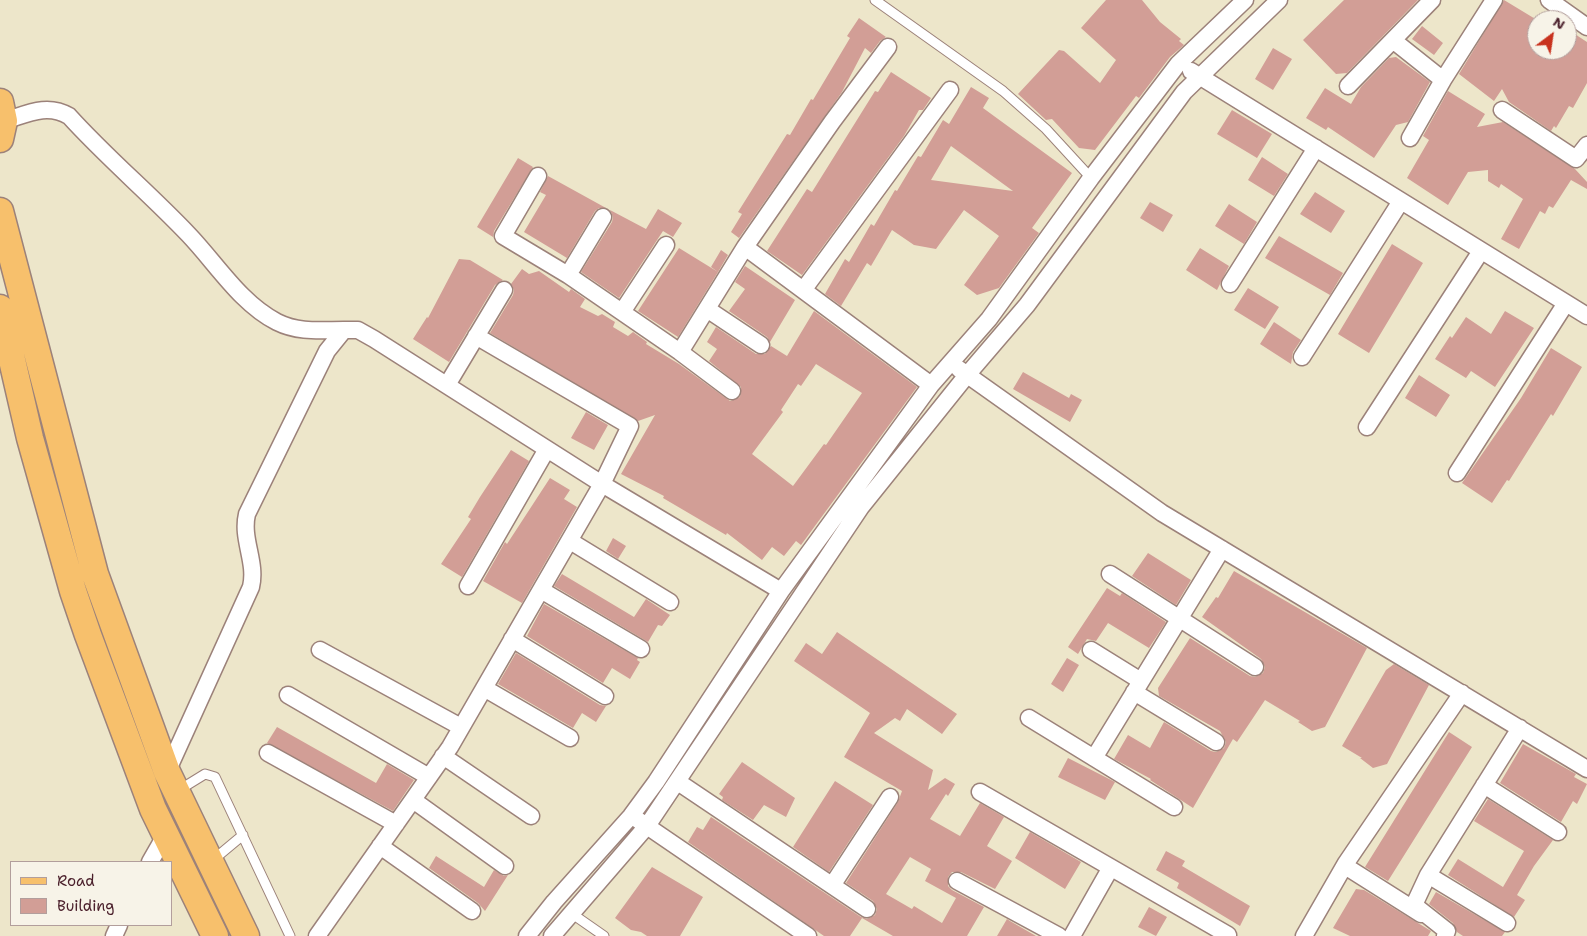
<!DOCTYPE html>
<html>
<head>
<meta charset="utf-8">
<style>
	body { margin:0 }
	#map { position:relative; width:1587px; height:936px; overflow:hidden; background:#ede6ca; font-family:"Shantell Sans",sans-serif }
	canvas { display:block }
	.legend { position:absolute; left:10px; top:861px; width:162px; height:65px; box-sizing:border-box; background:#f7f3e8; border:1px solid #b29e9c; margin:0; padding:6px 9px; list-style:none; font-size:15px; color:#4a1f2b }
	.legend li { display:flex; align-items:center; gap:10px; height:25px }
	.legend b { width:25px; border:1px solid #b29e9c }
	.north { position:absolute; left:1527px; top:10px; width:50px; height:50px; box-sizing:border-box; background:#f7f3e8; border:1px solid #b29e9c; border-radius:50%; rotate:31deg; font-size:14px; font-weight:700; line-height:20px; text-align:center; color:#4a1f2b }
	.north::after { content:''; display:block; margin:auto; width:18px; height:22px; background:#c8321e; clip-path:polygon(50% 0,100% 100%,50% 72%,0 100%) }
</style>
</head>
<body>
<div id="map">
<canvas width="1587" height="936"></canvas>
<ul class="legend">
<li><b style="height:6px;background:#f7c06c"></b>Road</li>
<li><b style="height:14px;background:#d29e96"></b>Building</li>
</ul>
<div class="north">N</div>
</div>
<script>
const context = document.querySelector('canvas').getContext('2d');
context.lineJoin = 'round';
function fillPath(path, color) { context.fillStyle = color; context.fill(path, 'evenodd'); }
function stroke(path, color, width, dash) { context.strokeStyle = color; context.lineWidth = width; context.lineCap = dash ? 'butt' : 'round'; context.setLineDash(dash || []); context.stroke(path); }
const building = new Path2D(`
	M1106,0H1142L1160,22L1181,39L1179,41L1184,45L1170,57L1139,98L1136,96L1095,150L1079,148L1052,119L1046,120L1018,94L1059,50L1064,51L1100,83L1116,60L1081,28Z
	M1344,0H1418L1347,73L1336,74L1303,40Z
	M1504,0L1537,20V50L1552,54L1555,50H1567V29L1587,42V83L1573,108L1569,106L1556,128L1554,126L1551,131L1509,102L1502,89L1494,101L1459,74Z
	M859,18L886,37L880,41L871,53L865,48L842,92L739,238L731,232L742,214L738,212L787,134L790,135L811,99L813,100L850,38L847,36Z
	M1422,26L1443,43L1434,55L1412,39Z
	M1273,48L1292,59L1273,90L1255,79Z
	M1396,57L1430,82L1408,122L1396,125L1374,158L1328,127L1326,130L1306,118L1325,88L1351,104L1361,87L1389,58Z
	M891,72L931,98L923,110H919L904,136L802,275L767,251L807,189L812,192L875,91L878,92Z
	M971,87L989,98L983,108L1072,173L1032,228L1039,233L999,288L977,295L964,285L999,236L964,210L936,249L914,245L892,230L871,266L867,263L841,306L825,294L845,259L849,262L871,224L874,226L895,190L897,191L918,156L921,157L943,120L949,124ZM951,146L1013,191L931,180Z
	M1448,91L1485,114L1477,127L1503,122L1575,169L1587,182V189L1571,180L1553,208L1549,206L1545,214L1540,211L1519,249L1501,239L1523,199L1501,184L1499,188L1488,181V170L1468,172L1448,205L1407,178L1429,140L1423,136Z
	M1232,110L1272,134L1257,158L1217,134Z
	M1262,157L1288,174L1274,196L1248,180Z
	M518,158L533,167L494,231L493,237L477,227Z
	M548,176L606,208H599L595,211L567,258L524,232L546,195L540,192Z
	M1315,192L1345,211L1331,233L1300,214Z
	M1150,202L1173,215L1163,232L1140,218Z
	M1229,204L1257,222L1244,244L1215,226Z
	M658,209L682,223L673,237L663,231L619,298L581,272L612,222L613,217L610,210L646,229Z
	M1279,236L1343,273L1330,295L1265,258Z
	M1392,244L1423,263L1369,353L1338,334Z
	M679,248L718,272L678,337L638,311Z
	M1200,248L1229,266L1217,290L1186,270Z
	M721,250L728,255L718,272L711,267Z
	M459,259L470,260L503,280L495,285L449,362L413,339L427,317L428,318Z
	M745,266L795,300L770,342L767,337L729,311L745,289L735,282Z
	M522,269L529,274L539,271L569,292L571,289L585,299L580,307L598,316L602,314L615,322L613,327L628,336L633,332L647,342L646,344L679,364L730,401L740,397L741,387L709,361L717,349L707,342L716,327L756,354H765L771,346L787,356L814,311L917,387L801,545L796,541L784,556L772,547L762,560L727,533L726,535L663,498L664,496L621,474L655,415L638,421L490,333L513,295L514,290L511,284ZM816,364L862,393L826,445L824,444L793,486L752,454L783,412L781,410L798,384L801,386Z
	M1248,288L1279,307L1265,329L1234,310Z
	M1505,311L1534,328L1495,387L1471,371L1466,378L1435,359L1450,336L1452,338L1466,317L1491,334Z
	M1274,322L1301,340L1293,352L1291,364L1260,344Z
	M1551,348L1582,367L1553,416L1551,414L1509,481L1507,480L1492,503L1462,483L1521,398Z
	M1023,372L1069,398L1071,394L1082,400L1070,422L1013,389Z
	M1419,375L1450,395L1436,417L1405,398Z
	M586,412L608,425L594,450L571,438Z
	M511,450L529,461L462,577L441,564L471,519L468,517L480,497Z
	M550,478L570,490L564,499L577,507L522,603L483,581L505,542L507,544Z
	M613,538L626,546L618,559L606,551Z
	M1148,553L1191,580L1176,605L1132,576Z
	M1234,571L1367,648L1325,727L1312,731L1298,722L1300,721L1265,700L1237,742L1233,739L1193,808L1150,780L1151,779L1114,759L1128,735L1150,748L1164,722L1211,751L1216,752L1224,748L1226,742L1220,731L1159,696L1158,688L1190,638L1250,676L1255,677L1263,673L1265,667L1261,659L1202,617L1216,597L1218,598Z
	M562,574L634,617L646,599L670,615L662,626L658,625L648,642L554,586Z
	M1107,588L1120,596L1122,593L1166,622L1149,648L1108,623L1096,641L1087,639L1078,654L1068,647Z
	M544,604L638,658L637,660L640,662L630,679L612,668L603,683L527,636Z
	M837,632L957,714L942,734L907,709L900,721L895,718L874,733L933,770L928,790L945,778L955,784L948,796L946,794L930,819L960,836L980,803L1004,817L987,846L1012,861L995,889L961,872H952L948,877V886L952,890L984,907L967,936H893L862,918L850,936H824L688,842L697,827L703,830L711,817L861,917L867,919L875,915L877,909L873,901L846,883L898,802L902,791L844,757L870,713L794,661L806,643L822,654ZM910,857L931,869L925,881L956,898L942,923L914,906L912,909L886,894Z
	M516,653L600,705L606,706L596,722L582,713L573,728L498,684Z
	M1067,658L1079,665L1063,692L1051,684Z
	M1394,664L1429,685L1387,764L1373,768L1360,758H1362L1342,746L1386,670Z
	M277,727L376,783L387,764L414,780L393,811L267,743Z
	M1449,732L1472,747L1388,881L1365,867Z
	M1523,744L1576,774L1574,777L1587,784L1577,804L1573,801L1561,822L1500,783Z
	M1068,758L1115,782L1105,800L1058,777Z
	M742,762L795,798L786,817L764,805L753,820L722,800L723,797L719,794Z
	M835,781L873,805L829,872L793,847Z
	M1488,799L1553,840L1534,866L1517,895L1525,900L1514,917L1448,875L1458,859L1503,887L1524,851L1474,821Z
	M1030,832L1081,862L1065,889L1015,858Z
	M1166,851L1185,861L1182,866L1250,906L1240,926L1177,888L1179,883L1156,870Z
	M436,856L484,887L494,870L504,876L508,875L485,911L478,903L429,868Z
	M652,867L703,897L680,936H647L641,932L631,930L615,918Z
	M1356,889L1364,890L1431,931L1428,936H1350L1333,928Z
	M1436,892L1505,932L1502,936H1463L1457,932L1453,923L1429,904Z
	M1149,907L1167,917L1156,936L1138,927Z
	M1007,919L1010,921L1036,936H997Z`);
const lane = new Path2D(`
	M875,0L1003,91L1046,129L1091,178
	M179,790L205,774L215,777L290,936
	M213,860L243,835
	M571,913L604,936`);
const street = new Path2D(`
	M1549,0L1587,27
	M1394,41L1443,80
	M888,47L832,122L745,247L931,385
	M1191,71L1587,316
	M1348,86L1432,0
	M1502,110L1576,159L1587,145
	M4,121C27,114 47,103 69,116C106,157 149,193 188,234C216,263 240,303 277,322C299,333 321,330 344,330
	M1410,138L1443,80L1494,0
	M538,176L503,236L568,275L680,352L745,247
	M568,275L603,217
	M1230,284L1316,148
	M804,289L950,90
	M707,309L761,345
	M622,312L666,245
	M680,352L732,391
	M1302,357L1401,201
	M959,369L1162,513L1587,769
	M447,385L504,290
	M1367,427L1481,251
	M1457,473L1566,303
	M570,541L670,602
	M1110,574L1255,667
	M468,586L547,449
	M541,590L641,649
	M512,639L605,696
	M320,650L461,727
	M1091,650L1141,681
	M484,688L570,738
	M1134,692L1216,742
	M288,695L429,777
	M1029,718L1174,807
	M268,753L396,824
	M443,756L531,816
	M1094,758L1222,549
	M167,772L251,587C257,562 241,539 247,514L327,351L344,330H358L374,339L602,484L630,426L476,336
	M678,782L867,909
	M1484,785L1558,832
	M980,792L1228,935
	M413,800L505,866
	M638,820L808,936
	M380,846L472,911
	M150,862L166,834
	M1345,866L1421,914
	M1428,875L1507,923
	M957,881L1059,936
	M833,884L890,797
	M114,936L119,925
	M317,936L450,747L602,484L781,591
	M527,936L554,902L631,816L656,782L781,591L931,385L989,319L1091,178L1178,64L1245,0
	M552,936L647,826L861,507L967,375L1027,305L1184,92L1279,0
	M1072,936L1110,869
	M1304,936L1346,863L1462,693
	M1445,936L1447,931L1414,905L1428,875L1520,728`);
const primary = new Path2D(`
	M0,102L4,121L0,139
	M0,211L95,574L167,772L246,936
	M0,308L30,438L73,591L88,635L153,809L215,936`);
fillPath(building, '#d29e96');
stroke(lane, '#9c827a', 11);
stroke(street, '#9c827a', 19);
stroke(primary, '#9c827a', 29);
stroke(lane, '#fff', 9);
stroke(street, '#fff', 16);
stroke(primary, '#f7c06c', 26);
</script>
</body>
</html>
